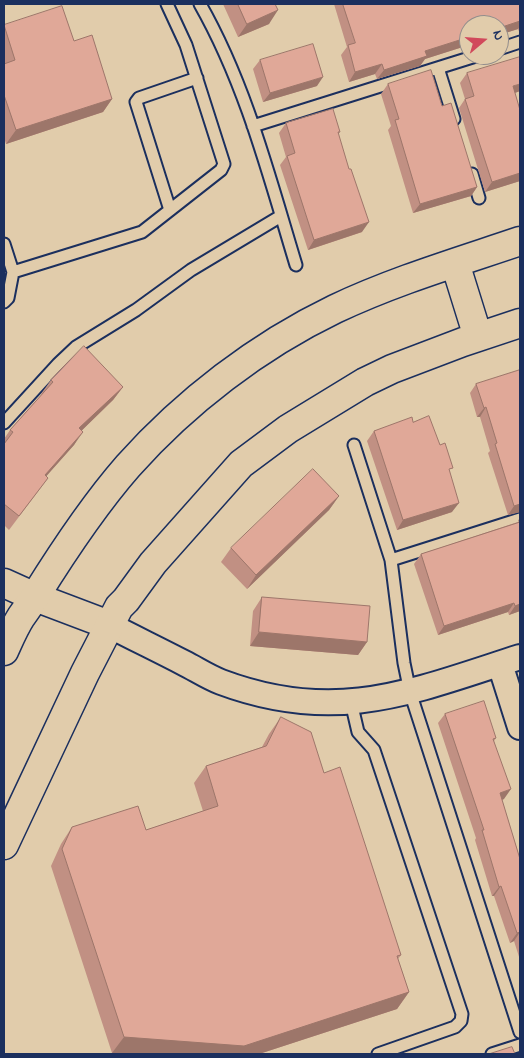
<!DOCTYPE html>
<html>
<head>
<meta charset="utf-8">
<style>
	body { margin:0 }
	#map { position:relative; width:524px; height:1058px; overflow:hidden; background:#e1ccab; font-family:"Indie Flower",sans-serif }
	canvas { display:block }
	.frame { position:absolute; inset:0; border:5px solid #1b2f5e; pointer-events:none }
	.north { position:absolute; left:459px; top:15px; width:50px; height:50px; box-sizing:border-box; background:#e1ccab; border:1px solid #928d8c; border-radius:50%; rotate:72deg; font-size:14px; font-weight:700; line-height:20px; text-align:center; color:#1b2f5e }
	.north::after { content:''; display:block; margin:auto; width:18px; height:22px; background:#d1495b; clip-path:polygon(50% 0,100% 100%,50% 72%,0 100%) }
</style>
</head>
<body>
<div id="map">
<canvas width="524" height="1058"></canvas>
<div class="frame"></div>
<div class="north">N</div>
</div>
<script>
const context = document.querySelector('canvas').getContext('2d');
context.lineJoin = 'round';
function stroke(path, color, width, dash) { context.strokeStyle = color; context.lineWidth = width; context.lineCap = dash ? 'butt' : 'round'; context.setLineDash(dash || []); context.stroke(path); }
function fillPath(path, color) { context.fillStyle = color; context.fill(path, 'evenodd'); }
const service = new Path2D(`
	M200,4C246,85 269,176 296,265
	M499,49L520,42
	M438,68L454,119
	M253,126L479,55
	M472,174L479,198
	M170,210L136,102L139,98L197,78
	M4,244L13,272L142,232L221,170L224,164L186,45L167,4
	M4,302L8,298L13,272
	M4,423L58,364L76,347L136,310L191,270L281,216
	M354,445L391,560L404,663L410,692L520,1032
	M391,560L520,519
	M351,702L358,732L374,750L462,1014L461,1021L455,1027L378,1054
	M492,1054L520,1045`);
const minor = new Path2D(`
	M109,625C134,638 159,650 184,663C196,669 208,677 221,682C336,725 411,692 520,657
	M500,664L520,727`);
const tertiary = new Path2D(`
	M4,583L35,597L109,625`);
const secondary = new Path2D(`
	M455,263L478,337
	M4,651C9,640 14,628 21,617C26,610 31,603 36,595C64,550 93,506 128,466C185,402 258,346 335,309C394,281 458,262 520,241
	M4,845L85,673L119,607L126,600L153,563L241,464L288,429L365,382L392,369L463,342L520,323`);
const wall = new Path2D(`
	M223,4H275L269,24L238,37Z
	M334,4H520V34L518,29L499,35V25H469V45L425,59L420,66L377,79L375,74L349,82L341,55L347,47Z
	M4,25L74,41L112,99L103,112L6,144L4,137Z
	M260,60L317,86L263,102L253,69Z
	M467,73L520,91L515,93L520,110V181L485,192L459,108L465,99L460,83Z
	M388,84L442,106L477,187L471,196L413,213L388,130L391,126L381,94Z
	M286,123L340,132L338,134L362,232L308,250L280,165L286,157L279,133Z
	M520,370V512L508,515L488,453L490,451L480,417H477L470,393L476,384Z
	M51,380L123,387L113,400L82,430L74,445L46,476L48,478L9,530L4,525V439L10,430L42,394H41Z
	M413,422L450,472L452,512L397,530L367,441L374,431Z
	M339,496L329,510L247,589L221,562L231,548Z
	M519,520H520V611L509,615L508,612L438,635L414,564L421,554L518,522Z
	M262,597L367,642L358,655L250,646L253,611Z
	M445,714L496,738L494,741L504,799L502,800L520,859V960L514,941L510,943L494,896H492L475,840L476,838L438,723Z
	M281,717L324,773L401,955L398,959L409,992L397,1009L259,1054H122L112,1053L51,866L61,844L72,827L146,830L203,811L194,783L206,766L262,747L269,734Z`);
const shadedWall = new Path2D(`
	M278,10L269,24L238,37L247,24Z
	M520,21V26L518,29L499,35V28Z
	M469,37V45L425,59L420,66L377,79L384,70L425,51Z
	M382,64L375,74L349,82L355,72Z
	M323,77L317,86L263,102L270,93Z
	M520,84V91L506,96L513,86Z
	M112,99L103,112L6,144L16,130Z
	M520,173V181L485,192L492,182Z
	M477,187L471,196L413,213L420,204Z
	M369,222L362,232L308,250L314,240Z
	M123,387L113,400L70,442L79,428Z
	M486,407L480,417H477L484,408Z
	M83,432L74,445L35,489L45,475Z
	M339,496L329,510L247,589L256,575Z
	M459,503L452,512L397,530L403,520Z
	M520,504V512L508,515L514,506Z
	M514,603L508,612L438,635L444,626Z
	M520,604V611L509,615L515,606Z
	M259,632L367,642L358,655L250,646Z
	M511,789L504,799L493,803L500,793Z
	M501,886L494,896H492L499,887Z
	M520,932L514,941L510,943L517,933Z
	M409,992L397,1009L259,1054H122L112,1053L124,1037Z`);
const building = new Path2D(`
	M238,4H275L278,10L247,24Z
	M343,4H520V21L499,28V25H469V37L425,51L427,56L384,70L382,64L355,72L348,45L355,43Z
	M62,6L74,41L92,35L112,99L16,130L4,95V64L15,60L4,25Z
	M313,44L323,77L270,93L260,60Z
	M520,57V84L513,86L520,110V173L492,182L465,99L474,96L467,73Z
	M431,70L442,106L451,103L477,187L420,204L395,120L399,119L388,84Z
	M333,109L340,132H338L349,169H351L369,222L314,240L287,156L295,153L286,123Z
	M84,346L123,387L79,428L83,432L45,475L48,478L19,516L4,504V444L13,432L10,430L53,382L51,380Z
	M520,370V504L514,506L495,444L497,443L486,407L484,408L476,384Z
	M429,416L440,445L445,443L453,468L449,469L459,503L403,520L374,431L412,417L413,422Z
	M313,469L339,496L256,575L231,548Z
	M519,520H520V604L515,606L514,603L444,626L421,554L520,522Z
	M262,597L370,606L367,642L259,632Z
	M484,701L496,738L493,739L511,789L500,793L520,859V932L517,933L501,886L499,887L482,830H484L445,714Z
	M281,717L311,732L324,773L340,767L401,955L397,956L409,992L244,1046L124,1037L62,849L72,827L138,806L146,830L218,806L206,766L266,746Z
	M512,1047L515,1054H489Z`);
stroke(service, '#1b2f5e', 15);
stroke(minor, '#1b2f5e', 28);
stroke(tertiary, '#1b2f5e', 31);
stroke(secondary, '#1b2f5e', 31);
stroke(service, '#e1ccab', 11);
stroke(minor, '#e1ccab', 24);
stroke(tertiary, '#e1ccab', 28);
stroke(secondary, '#e1ccab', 28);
fillPath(wall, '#c19083');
fillPath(shadedWall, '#9d766a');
fillPath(building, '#e0a898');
stroke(building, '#9d766a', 1);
</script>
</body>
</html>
